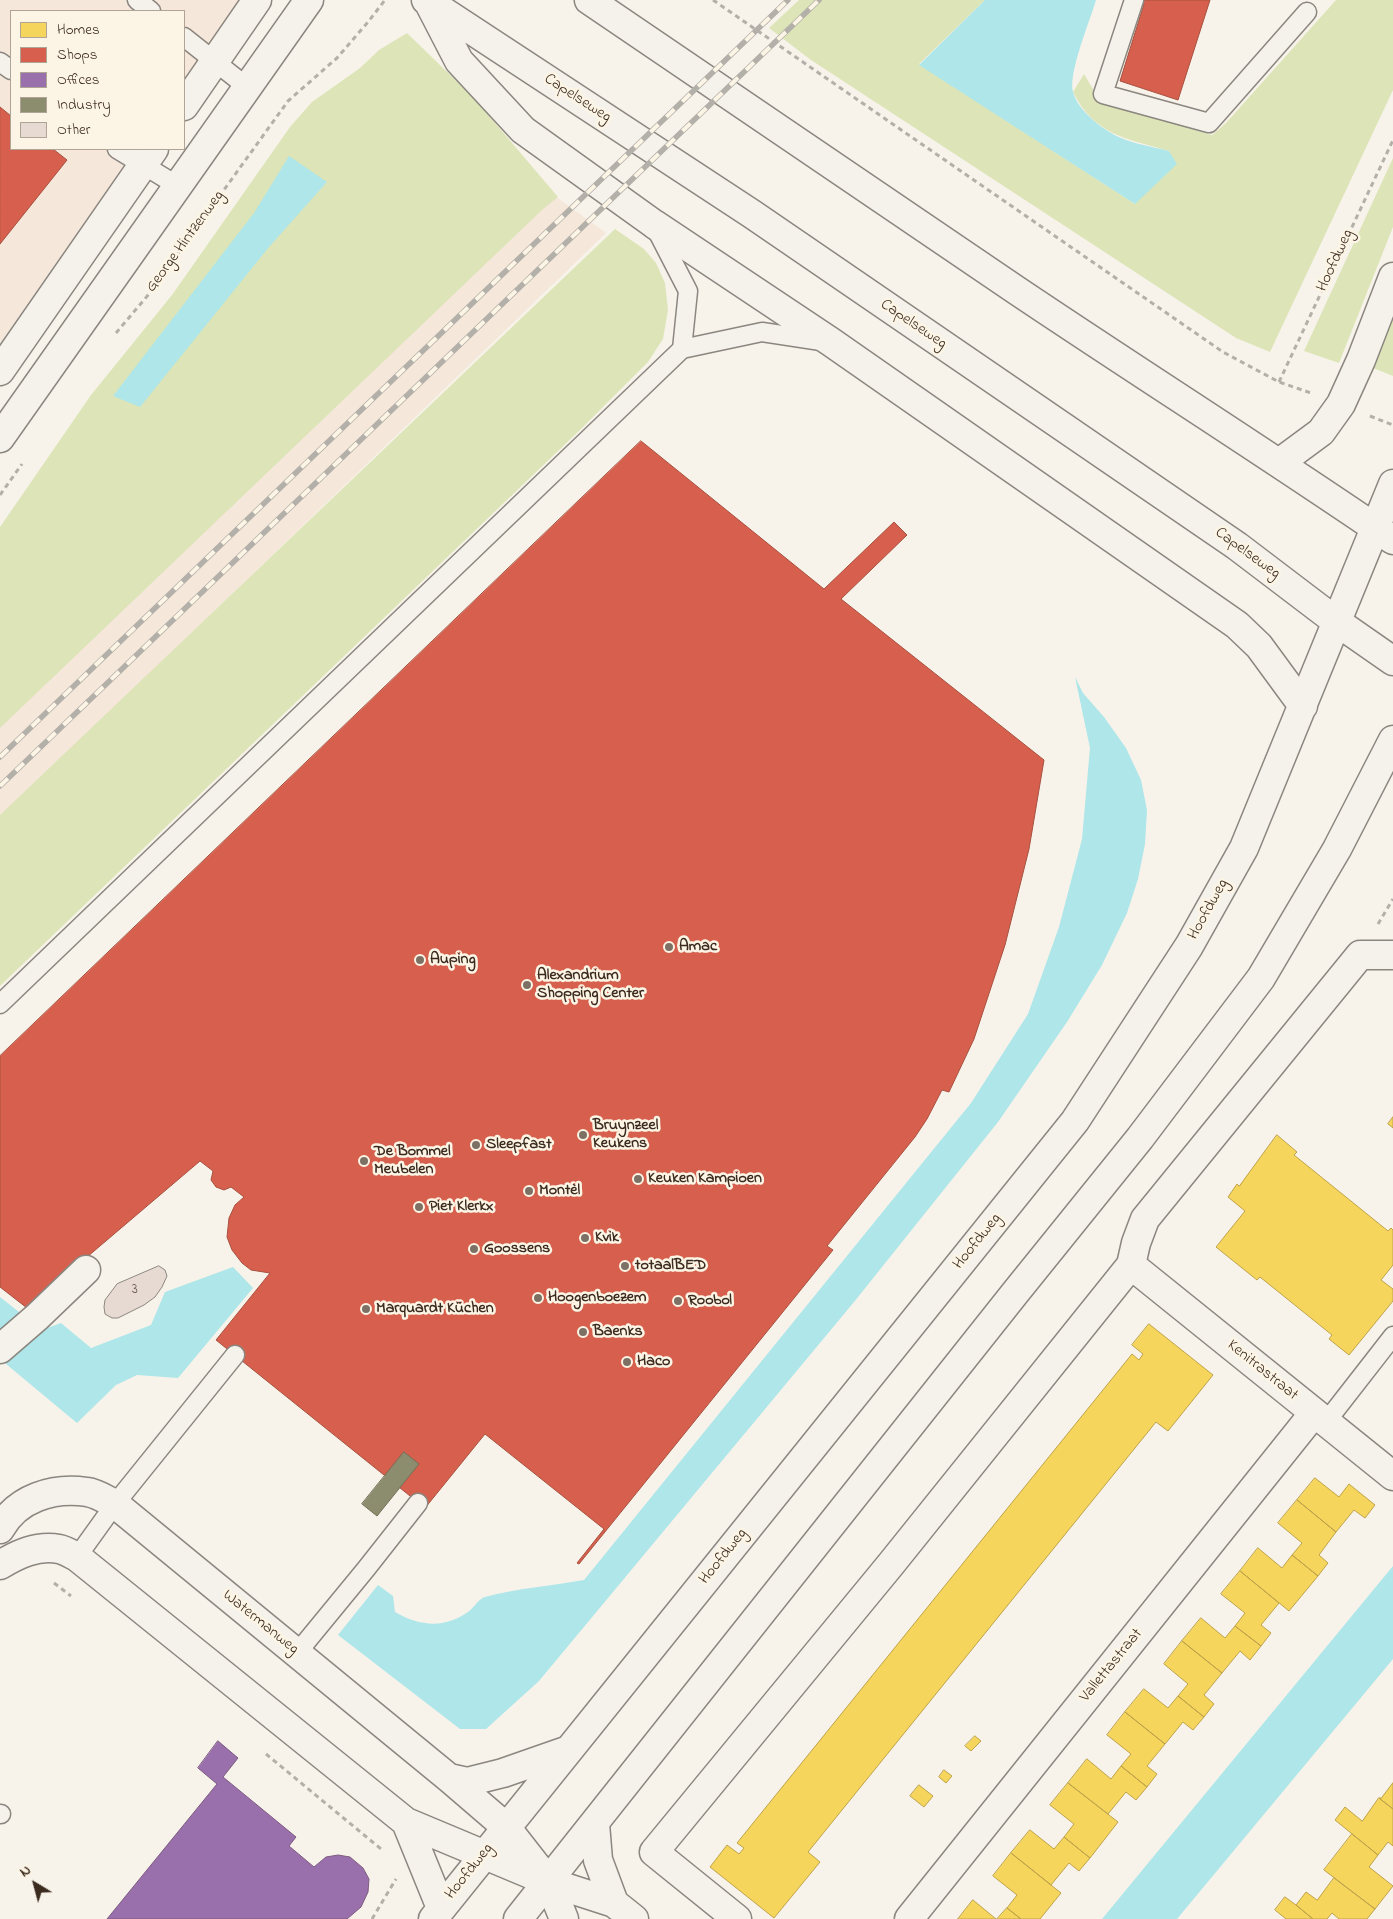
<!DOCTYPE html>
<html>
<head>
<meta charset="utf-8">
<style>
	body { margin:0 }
	#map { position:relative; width:1393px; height:1919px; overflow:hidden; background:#f7f3ea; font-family:"Indie Flower",sans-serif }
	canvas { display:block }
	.legend { position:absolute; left:10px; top:10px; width:175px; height:140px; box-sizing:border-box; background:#fcf5e5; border:1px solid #afa495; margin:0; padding:6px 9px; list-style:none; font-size:15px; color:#3b2a1e }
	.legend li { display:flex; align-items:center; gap:10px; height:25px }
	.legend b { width:25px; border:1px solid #afa495 }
	.north { position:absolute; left:10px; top:1859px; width:50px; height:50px; -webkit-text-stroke:4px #fcf5e5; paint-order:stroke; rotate:323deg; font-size:14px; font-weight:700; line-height:20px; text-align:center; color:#3b2a1e }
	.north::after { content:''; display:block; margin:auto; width:18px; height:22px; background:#3b2a1e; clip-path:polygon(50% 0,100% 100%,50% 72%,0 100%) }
</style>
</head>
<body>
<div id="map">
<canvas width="1393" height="1919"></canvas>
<ul class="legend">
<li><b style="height:14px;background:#f6d55c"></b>Homes</li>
<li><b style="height:14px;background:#d6604d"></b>Shops</li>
<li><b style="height:14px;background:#9970ab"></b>Offices</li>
<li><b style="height:14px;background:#8c8c6e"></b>Industry</li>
<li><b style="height:14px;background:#e7dad3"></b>Other</li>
</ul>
<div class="north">N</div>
</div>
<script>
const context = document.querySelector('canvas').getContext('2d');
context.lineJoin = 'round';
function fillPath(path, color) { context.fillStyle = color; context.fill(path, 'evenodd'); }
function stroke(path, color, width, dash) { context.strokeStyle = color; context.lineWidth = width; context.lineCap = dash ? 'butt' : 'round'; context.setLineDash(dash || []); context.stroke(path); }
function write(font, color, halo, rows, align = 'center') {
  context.font = font + ' "Indie Flower",sans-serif'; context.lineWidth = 5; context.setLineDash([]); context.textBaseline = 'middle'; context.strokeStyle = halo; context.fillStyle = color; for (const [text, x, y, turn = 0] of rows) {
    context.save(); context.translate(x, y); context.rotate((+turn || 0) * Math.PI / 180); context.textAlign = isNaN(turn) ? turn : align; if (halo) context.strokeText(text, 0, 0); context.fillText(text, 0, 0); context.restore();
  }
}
const built = new Path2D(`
	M0,0H240L184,80V11H11V149H136L0,343Z
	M555,196L606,233L0,818V725Z`);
const green = new Path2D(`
	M799,0H985L919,64L1135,204L1169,151C1126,138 1095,136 1073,92L1084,74L1100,101L1212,135L1226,123L1336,0H1393V90L1270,352L1236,338L811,60L769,28Z
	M407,33L473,97L558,197L543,209L0,728V527L91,395L172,295L290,127L312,102L360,68L379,50Z
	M1393,158V227L1339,363L1304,351Z
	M615,229L644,249L656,263L665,283L668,310L663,339L648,362L581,429L0,986V815Z
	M1393,318V376L1373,368Z`);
const water = new Path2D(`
	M985,0H1096C1090,21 1068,73 1073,92C1078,111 1104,131 1121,138C1134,144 1155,147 1169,151L1177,164L1135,204L919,65Z
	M289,156L327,182L269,247L140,407L113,396L254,213Z
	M1075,677L1083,693L1104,717L1126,748L1141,780L1147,810L1145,844L1138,879L1127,913L1102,965L1067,1022L998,1122L854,1302L539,1681L486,1729H460L338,1635L378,1585L393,1596L395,1612C419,1626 444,1629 468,1612C474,1608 478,1599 485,1597C517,1588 551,1586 584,1580L971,1103L1028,1014L1059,927L1082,839L1090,748Z
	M233,1267L253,1288L178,1378L137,1375L116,1385L77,1423L0,1359V1297L42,1330L61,1323L91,1348L151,1325L165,1292Z
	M1393,1566V1659L1177,1919H1102Z`);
const homes = new Path2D(`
	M1393,1117V1128L1388,1124Z
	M1277,1135L1297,1152L1294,1155L1388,1231L1391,1228L1393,1230V1265L1381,1280L1393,1289V1301L1349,1355L1329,1339L1332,1335L1260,1277L1257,1280L1216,1247L1245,1211L1228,1197L1237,1184L1239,1186Z
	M1149,1324L1213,1375L1168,1431L1156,1422L808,1852L820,1862L774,1918L710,1867L727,1845L739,1854L744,1848L737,1843L1132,1354L1139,1360L1143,1354L1132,1345Z
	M1315,1478L1339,1497L1349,1484L1375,1505L1365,1518L1354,1510L1336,1532L1297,1500Z
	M1297,1500L1336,1532L1319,1555L1328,1563L1318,1576L1292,1555L1302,1543L1278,1523Z
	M1258,1548L1282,1568L1292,1555L1318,1576L1289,1611L1240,1571Z
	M1240,1571L1279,1603L1261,1625L1271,1633L1261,1646L1235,1626L1245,1613L1221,1594Z
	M1201,1618L1225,1638L1235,1626L1261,1646L1250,1660L1240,1651L1222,1673L1182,1641Z
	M1182,1641L1222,1673L1204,1695L1214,1704L1204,1717L1178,1696L1188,1684L1164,1664Z
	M1144,1689L1168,1708L1178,1696L1204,1717L1193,1730L1183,1722L1165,1744L1125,1712Z
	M1125,1712L1165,1744L1147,1766L1157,1774L1147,1787L1121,1766L1131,1754L1107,1735Z
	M975,1736L981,1741L971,1751L965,1746Z
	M1087,1759L1111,1779L1121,1766L1147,1787L1136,1800L1126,1792L1108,1814L1068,1783Z
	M944,1770L952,1776L946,1783L939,1777Z
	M1068,1783L1118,1822L1090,1858L1064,1837L1074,1824L1050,1805Z
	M1393,1783V1809L1379,1798H1381Z
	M919,1785L933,1796L924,1807L910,1796Z
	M1379,1798L1393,1809V1846L1388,1842L1378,1855L1335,1820L1345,1807L1362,1821Z
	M1030,1830L1054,1849L1064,1837L1090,1858L1079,1871L1069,1863L1051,1885L1011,1853Z
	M1352,1834L1378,1855L1369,1867L1393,1886L1375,1909L1324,1870Z
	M1011,1853L1061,1893L1040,1919H1021L1007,1908L1017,1895L993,1876Z
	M1334,1878L1375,1909L1367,1919H1339L1332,1913L1327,1919H1313L1296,1905L1306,1892L1317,1900Z
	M1285,1897L1296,1905L1313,1919H1286L1275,1910Z
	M973,1900L996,1919H958Z
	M1007,1908L1021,1919H997Z`);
const shops = new Path2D(`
	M1140,0H1210L1178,100L1120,81L1144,4L1140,3Z
	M0,107L11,116V149H53L67,160L0,244Z
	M641,441L824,589L894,522L907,535L841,599L1044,760L1029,849L1005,945L974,1039L949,1092L942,1090L927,1119L915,1137L827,1246L833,1250L579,1564L577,1563L604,1529L485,1434L425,1508L216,1340L270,1273L251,1270L242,1263L232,1250L227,1237L229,1218L235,1205L244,1197L231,1187L224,1190L216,1187L211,1180L213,1171L200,1161L27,1308L0,1287V1056Z`);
const offices = new Path2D(`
	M218,1741L238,1758L223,1777L296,1837L289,1846L314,1867L326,1857L338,1855L350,1857L363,1868L369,1879L368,1892L361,1907L347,1919H107L217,1784L198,1768Z`);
const industry = new Path2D(`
	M404,1452L419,1464L377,1516L362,1504Z`);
const building = new Path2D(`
	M159,1266L165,1270L167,1276L162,1287L155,1297L144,1305L118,1318H112L105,1314L104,1307L105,1300L117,1284Z`);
const path = new Path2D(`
	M713,0L1223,352L1279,382L1311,393
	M116,333L149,294L288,101L337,58L368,22L385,0
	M1279,382L1393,140
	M1370,416L1393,425
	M0,495L22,464
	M1378,924L1393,899
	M54,1583L71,1596
	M266,1754L381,1849
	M372,1919L396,1879`);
const lane = new Path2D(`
	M137,0L151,11
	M1134,0L1103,94L1209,123L1307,12
	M184,37L247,87
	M0,62L11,70
	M117,149L178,186
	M655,227L688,291L682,349
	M0,1004L682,349L762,332L821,341
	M1326,1422L1393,1336
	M77,1557L115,1504L235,1355
	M297,1653L366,1569L418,1503
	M0,1814H1`);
const street = new Path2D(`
	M1131,1265L1393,1476
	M0,1349L37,1317L86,1270
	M595,1824L598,1860L614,1903
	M549,1882L614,1903L634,1919
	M549,1882L564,1919
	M737,1919L654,1852L891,1564L1131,1265L1136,1243L1145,1219L1360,955H1393
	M909,1919L1314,1413`);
const secondary = new Path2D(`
	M426,0L752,214L1237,546L1337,622L1393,661
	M589,0C732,96 873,194 1016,290C1141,374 1269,455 1393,540
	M429,3L459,61L523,130L654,224L831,342L1237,625L1259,646L1303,706
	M184,106L257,0
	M0,371L154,149
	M0,438L309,0
	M1279,463L1321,432L1341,404L1361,360L1393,277
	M0,1529C17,1498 53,1487 87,1492C96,1493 107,1500 115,1504L449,1778L506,1827L549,1882
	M0,1565C18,1554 37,1545 59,1549C65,1550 71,1554 77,1557L406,1822L547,1881
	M449,1778L467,1782L503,1773L566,1751
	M406,1822L441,1908
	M433,1919L1075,1121L1189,946L1244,848L1393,484
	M518,1919L1015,1293L1140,1138L1261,978L1337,849L1393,740`);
const rail = new Path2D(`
	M0,757L788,0
	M0,786L819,0`);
const markers = [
	[669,947,5,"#7d7065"],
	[420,960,5,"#7d7065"],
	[527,985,5,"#7d7065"],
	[583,1135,5,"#7d7065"],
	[476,1145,5,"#7d7065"],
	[364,1161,5,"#7d7065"],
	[638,1179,5,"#7d7065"],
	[529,1191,5,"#7d7065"],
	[419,1207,5,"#7d7065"],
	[585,1238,5,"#7d7065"],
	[474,1249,5,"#7d7065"],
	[625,1266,5,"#7d7065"],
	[538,1298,5,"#7d7065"],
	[678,1301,5,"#7d7065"],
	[366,1309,5,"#7d7065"],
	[583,1332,5,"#7d7065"],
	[627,1362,5,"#7d7065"]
];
const numberNames = [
	["3",135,1291]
];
const streetNames = [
	["Capelseweg",577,99,33],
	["George Hintzenweg",186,242,-54],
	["Hoofdweg",1336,261,-65],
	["Capelseweg",913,325,34],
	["Capelseweg",1247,554,36],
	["Hoofdweg",1209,910,-61],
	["Hoofdweg",978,1242,-51],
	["Kenitrastraat",1262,1371,39],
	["Hoofdweg",724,1557,-51],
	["Watermanweg",260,1623,39],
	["Vallettastraat",1112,1666,-51],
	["Hoofdweg",470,1872,-51]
];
const poiNames = [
	["Amac",679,947],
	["Auping",430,960],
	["Alexandrium",537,976],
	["Shopping Center",537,994],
	["Bruynzeel",593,1126],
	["Keukens",593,1144],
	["Sleepfast",486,1145],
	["De Bommel",374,1152],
	["Meubelen",374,1170],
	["Keuken Kampioen",648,1179],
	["Montèl",539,1191],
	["Piet Klerkx",429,1207],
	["Kvik",595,1238],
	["Goossens",484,1249],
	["totaalBED",635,1266],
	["Hoogenboezem",548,1298],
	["Roobol",688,1301],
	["Marquardt Küchen",376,1309],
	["Baenks",593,1332],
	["Haco",637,1362]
];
fillPath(built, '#f5e7da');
fillPath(green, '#dde5b8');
fillPath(water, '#aee6e9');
fillPath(homes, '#f6d55c');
stroke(homes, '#bea249', 1);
fillPath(shops, '#d6604d');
stroke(shops, '#a8503f', 1);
fillPath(offices, '#9970ab');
stroke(offices, '#7d5b81', 1);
fillPath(industry, '#8c8c6e');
stroke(industry, '#746f56', 1);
fillPath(building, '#e7dad3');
stroke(building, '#8b867f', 1);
stroke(lane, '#8b867f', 21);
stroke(street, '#8b867f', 31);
stroke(secondary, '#8b867f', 31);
stroke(path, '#b3afa9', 3, [5, 4]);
stroke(lane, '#f5f2ec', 18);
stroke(street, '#f5f2ec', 28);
stroke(secondary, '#f5f2ec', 28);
stroke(rail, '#b3afa9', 5.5);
stroke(rail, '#fcf5e5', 4, [11]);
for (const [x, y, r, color] of markers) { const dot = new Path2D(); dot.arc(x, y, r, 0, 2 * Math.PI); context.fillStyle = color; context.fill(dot); stroke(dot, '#fcf5e5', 2); }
write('14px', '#67574c', null, numberNames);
write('16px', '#3b2a1e', '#fcf5e5', streetNames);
write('bold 16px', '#3b2a1e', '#fcf5e5', poiNames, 'left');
</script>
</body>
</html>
